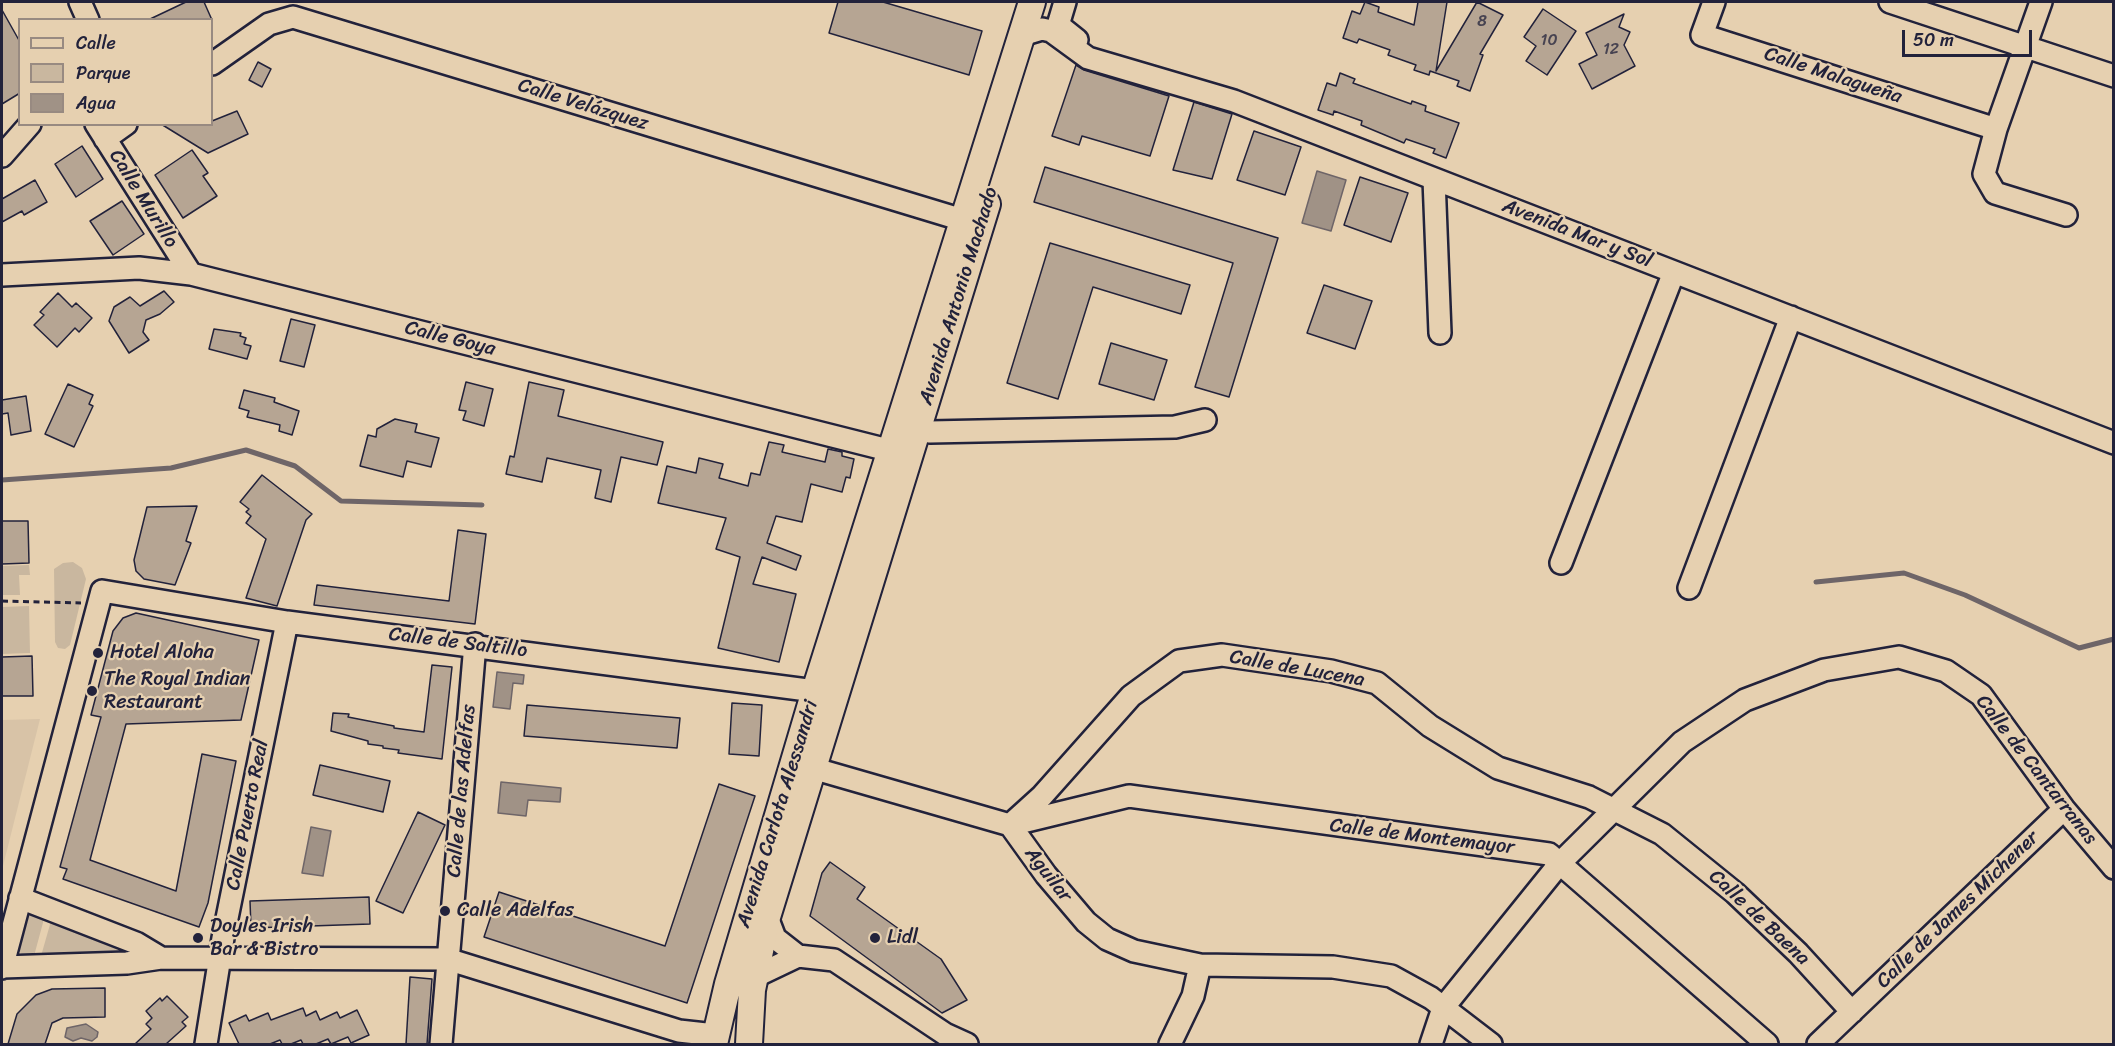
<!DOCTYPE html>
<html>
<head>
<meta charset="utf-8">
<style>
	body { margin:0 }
	#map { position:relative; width:2115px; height:1046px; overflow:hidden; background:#e6d0b0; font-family:Sriracha,sans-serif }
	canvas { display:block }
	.frame { position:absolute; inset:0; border:3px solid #22223b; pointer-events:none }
	.legend { position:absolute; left:18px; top:18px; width:195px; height:108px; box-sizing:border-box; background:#e6d0b0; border:2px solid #988a81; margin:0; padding:8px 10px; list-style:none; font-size:18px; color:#22223b }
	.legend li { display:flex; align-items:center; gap:12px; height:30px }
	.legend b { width:30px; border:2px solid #988a81 }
	.scale { position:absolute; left:1902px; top:30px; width:130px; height:27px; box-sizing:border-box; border:3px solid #22223b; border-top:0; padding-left:8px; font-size:18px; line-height:21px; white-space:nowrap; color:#22223b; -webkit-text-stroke:4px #e6d0b0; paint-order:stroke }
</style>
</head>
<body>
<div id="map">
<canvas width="2115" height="1046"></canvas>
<div class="frame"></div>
<ul class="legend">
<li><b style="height:8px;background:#e6d0b0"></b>Calle</li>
<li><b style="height:16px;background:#c9b79f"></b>Parque</li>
<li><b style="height:16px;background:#a09286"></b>Agua</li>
</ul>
<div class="scale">50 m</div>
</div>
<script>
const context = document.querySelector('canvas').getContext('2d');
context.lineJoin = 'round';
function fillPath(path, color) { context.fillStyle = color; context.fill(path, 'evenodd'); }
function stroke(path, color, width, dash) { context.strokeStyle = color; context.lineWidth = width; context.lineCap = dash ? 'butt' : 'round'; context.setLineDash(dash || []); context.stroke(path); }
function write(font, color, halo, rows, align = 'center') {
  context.font = font + ' Sriracha,sans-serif'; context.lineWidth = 4.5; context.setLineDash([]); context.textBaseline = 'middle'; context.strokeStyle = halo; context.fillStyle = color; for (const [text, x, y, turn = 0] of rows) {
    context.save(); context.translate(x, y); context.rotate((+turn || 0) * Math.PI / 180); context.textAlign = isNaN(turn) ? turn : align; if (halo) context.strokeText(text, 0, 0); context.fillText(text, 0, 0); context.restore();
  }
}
const built = new Path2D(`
	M40,719L2,870V720Z`);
const green = new Path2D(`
	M73,562L82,568L86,579L70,645L65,649L58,648L55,642L54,569L63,563Z
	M29,565L30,575H19L20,595H2V566Z
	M29,606L30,653L2,654V607Z
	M32,915L44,919L34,956H23L19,951L29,916Z
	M51,921L122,948L123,951V954L41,956Z`);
const water = new Path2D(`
	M1317,171L1346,180L1331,231L1302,223Z
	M497,672L524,675L523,684L513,683L510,709L493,707Z
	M501,782L561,788L560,802L528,800L526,816L498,813Z
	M311,827L331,831L323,876L302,873Z
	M86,1024L98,1032L97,1037L92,1041L81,1038L73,1041L65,1037L67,1028Z`);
const stream = new Path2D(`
	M2,480L171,468L246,450L295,466L341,501L482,505
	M1816,582L1904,573L1965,595L2079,648L2114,639`);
const building = new Path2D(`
	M186,2H204L212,20H148Z
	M838,2H883L982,31L969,75L829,33Z
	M1365,2L1379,7L1378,12L1414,25L1418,2H1447L1436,71L1477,2L1503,15L1480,54L1483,55L1470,91L1457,86L1459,81L1430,71L1429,75L1414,70L1416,65L1388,55L1390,50L1359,39L1357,43L1343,38L1352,11L1360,14Z
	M1543,9L1576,31L1547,75L1526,61L1536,46L1524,37Z
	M2,10L20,42V93L2,104Z
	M1624,14L1619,27L1630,32L1624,45L1635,66L1592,89L1579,64L1597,55L1586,33Z
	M258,62L271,69L262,87L249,80Z
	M1076,65L1084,70L1169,96L1150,156L1082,136L1079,145L1052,136Z
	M1340,73L1355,79L1353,83L1411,104L1412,101L1426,106L1425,111L1459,123L1446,158L1433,153L1435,149L1406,139L1404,143L1361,125L1362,121L1334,111L1333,115L1318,110L1327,83L1336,86Z
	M1194,102L1232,114L1212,179L1173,170Z
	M237,111L248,134L208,153L161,124H212V121Z
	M1254,131L1301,147L1285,195L1237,180Z
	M82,146L103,179L76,197L55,164Z
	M192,150L208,173L203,176L217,196L183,218L155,175Z
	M1045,167L1278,238L1229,397L1195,387L1233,263L1034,202Z
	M1360,177L1408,193L1391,242L1344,225Z
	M35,180L47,202L24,215L22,211L2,222V199Z
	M122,201L144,234L113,255L90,221Z
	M1050,243L1190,285L1181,314L1093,287L1058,399L1007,383Z
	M1324,285L1372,301L1355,349L1307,333Z
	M164,291L174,302L160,314L146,320L143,332L149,340L129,353L109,321L114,307L130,297L140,306Z
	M58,293L72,307L76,303L92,318L79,332L75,328L57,347L34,325L44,315L40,312Z
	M291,319L315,325L304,367L280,361Z
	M214,329L241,333L240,336L246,338L244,344L251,346L247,359L209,349Z
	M1111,343L1167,360L1154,400L1099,384Z
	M466,382L493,389L484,426L463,420L466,411L459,410Z
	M529,382L564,390L558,416L663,442L657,465L621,457L611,502L595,498L601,470L547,458L542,482L506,474L510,456L514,457Z
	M68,384L93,395L89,404L93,406L74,447L45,434Z
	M244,390L275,398L274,402L299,411L292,435L279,431L280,425L247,417L249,411L239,408Z
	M26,396L31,431L11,435L8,413L2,414V400Z
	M395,419L417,424L415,432L439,438L431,467L407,461L403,477L360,466L368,435L376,437L377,429Z
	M769,442L784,445L782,452L825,462L828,449L842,452V456L854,459L850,478L846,477L842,492L811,484L802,522L776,516L767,543L801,556L796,570L762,557L753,584L796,594L779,662L718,648L740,557L716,549L726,518L658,503L667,466L696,473L699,458L723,464L719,478L748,486L751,473L760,475Z
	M262,475L312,514L306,520L277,606L246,598L266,539L246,523L251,516L246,512L249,509L240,502Z
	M197,506L186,541L191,543L175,585L144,579L136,571L134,560L147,507Z
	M2,521H28L29,563L2,564Z
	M458,530L486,534L475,624L314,605L317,585L449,601Z
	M136,613L259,640L241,720L126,724L90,860L176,891L202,754L236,761L208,903L199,927L63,879L67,869L60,867L101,717L91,715L113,631L123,618Z
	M32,656L33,696H2V657Z
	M432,665L452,667L442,759L398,753L399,750L383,748V746L368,744V741L331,731L333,713L349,714L348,717L394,726V728L424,732Z
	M732,703L762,705L759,756L729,754Z
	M527,705L680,718L677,748L524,736Z
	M320,765L390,781L383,812L313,795Z
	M719,784L755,796L687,1003L484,937L499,892L665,946Z
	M418,812L445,825L403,913L376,901Z
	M830,862L865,887L857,899L941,959L967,1000L942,1013L810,916L822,873Z
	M369,897L370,924L251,928L250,901Z
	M410,977L432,979L427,1044H406Z
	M105,988V1017L63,1018L52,1023L45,1044H8L17,1014L36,995L52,989Z
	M167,996L188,1017L182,1022L186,1026L166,1044H135L151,1029L146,1024L152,1018L146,1011L160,998L162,1001Z
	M303,1008L306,1016L316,1011L320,1020L337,1012L340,1018L357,1010L369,1035L351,1043L348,1037L331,1044L328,1039L316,1044H303L301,1040L291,1044H282L280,1040L270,1044H239L229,1023L246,1015L249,1021L268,1013L271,1020Z`);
const path = new Path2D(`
	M2,601L81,603`);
const minor = new Path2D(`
	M80,2L88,20
	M1065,2L1059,22L1062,28L1077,40
	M1714,2L1702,35L1996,129
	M1890,2L2114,76
	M2041,2L1996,129L1984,174L1995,193L2066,215
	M1022,35L1042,29L1051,31L1088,58L1234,101L2114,443
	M212,64L269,24L293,17L976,224
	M96,124L191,274
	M105,139L126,124
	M2,156L30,124
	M1434,179L1440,333
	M2,275L139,268L191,274L892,451
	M919,429L930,432L1175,427L1205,420
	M1561,563L1674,272
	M1689,588L1791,317
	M812,768L1010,825L1046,875L1086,922L1107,939L1134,951L1200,965L1333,967L1391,976L1431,998L1491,1044
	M1010,825L1042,796L1131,696L1179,661L1222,655L1331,671L1377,683L1430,726L1498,768L1589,797L1662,834L1735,893L1798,953L1852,1012
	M1010,825L1129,796L1549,854L1767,1044
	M20,898L136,943L161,958
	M767,917L775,938L798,956
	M2,967L127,963L161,958L447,959L679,1031L715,1035
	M2,968L102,591L287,622L815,691
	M754,977L798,956L834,960L945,1034L967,1044
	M206,1044L223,938L287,622
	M441,1044L475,644
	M1170,1044L1193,996L1200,965
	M1431,1044L1443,1008L1560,863L1682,742L1745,700L1824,670L1899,657L1946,671L1981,695L2064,809L2114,868
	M1818,1044L2064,809`);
const major = new Path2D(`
	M714,1044L728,984L815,691L1032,2
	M749,1044L752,990L767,917L987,204`);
const markers = [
	[98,653,6,"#22223b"],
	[92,691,6,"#22223b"],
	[445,911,6,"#22223b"],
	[198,938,6,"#22223b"],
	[875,938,6,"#22223b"]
];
const numberNames = [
	["8",1482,22],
	["10",1549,41],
	["12",1611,50]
];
const streetNames = [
	["Calle Malagueña",1833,76,18],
	["Calle Velázquez",583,105,17],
	["Calle Murillo",143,199,58],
	["Avenida Mar y Sol",1577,234,21],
	["Avenida Antonio Machado",959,296,-73],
	["Calle Goya",450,339,14],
	["Calle de Saltillo",458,643,7],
	["Calle de Lucena",1297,669,10],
	["Calle de Cantarranas",2036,770,52],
	["Calle de las Adelfas",462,791,-85],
	["Avenida Carlota Alessandri",778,814,-73],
	["Calle Puerto Real",248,815,-79],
	["Calle de Montemayor",1422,837,7],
	["Aguilar",1048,875,52],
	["Calle de James Michener",1958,910,-44],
	["Calle de Baena",1759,918,43]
];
const poiNames = [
	["Hotel Aloha",110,653],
	["The Royal Indian",104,680],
	["Restaurant",104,703],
	["Calle Adelfas",457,911],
	["Doyles Irish",210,927],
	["Bar & Bistro",210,950],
	["Lidl",887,938]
];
fillPath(built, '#d8c3a7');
fillPath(green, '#c9b79f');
fillPath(water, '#a09286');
stroke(water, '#6e6568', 1.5);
stroke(stream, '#6e6568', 5);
fillPath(building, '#b6a593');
stroke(building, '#22223b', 1.5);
stroke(minor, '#22223b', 26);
stroke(major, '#22223b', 30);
stroke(path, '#22223b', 3, [6, 4.5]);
stroke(minor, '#e6d0b0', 21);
stroke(major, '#e6d0b0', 26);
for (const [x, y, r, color] of markers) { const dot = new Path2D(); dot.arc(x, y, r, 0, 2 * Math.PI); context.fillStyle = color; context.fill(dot); stroke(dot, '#e6d0b0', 2); }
write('16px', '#474351', null, numberNames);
write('20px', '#22223b', '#e6d0b0', streetNames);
write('20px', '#22223b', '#e6d0b0', poiNames, 'left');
</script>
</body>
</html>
